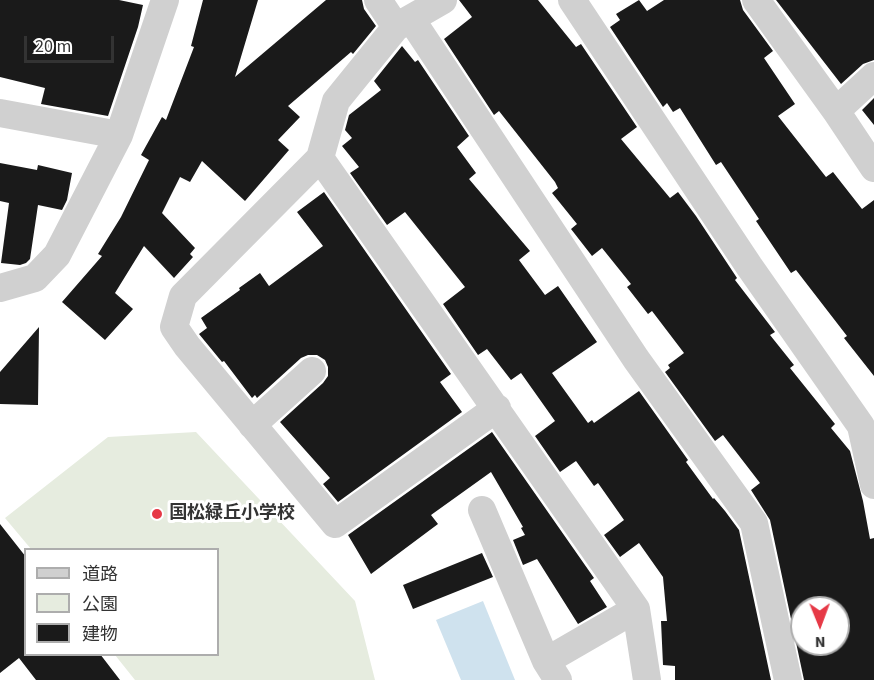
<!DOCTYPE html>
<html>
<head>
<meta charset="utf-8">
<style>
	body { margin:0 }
	#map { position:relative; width:874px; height:680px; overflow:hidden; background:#fff; font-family:"Source Sans 3","Noto Sans JP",sans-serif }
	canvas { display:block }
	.legend { position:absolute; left:24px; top:548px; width:195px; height:108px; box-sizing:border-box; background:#fff; border:2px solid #adadad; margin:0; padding:8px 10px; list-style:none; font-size:18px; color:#333 }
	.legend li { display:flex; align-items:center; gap:12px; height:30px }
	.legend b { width:30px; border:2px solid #adadad }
	.north { position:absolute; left:790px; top:596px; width:60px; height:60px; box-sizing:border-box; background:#fff; border:2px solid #adadad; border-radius:50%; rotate:179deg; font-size:16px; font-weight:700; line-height:24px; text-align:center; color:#333 }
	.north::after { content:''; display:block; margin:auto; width:21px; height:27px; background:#e63946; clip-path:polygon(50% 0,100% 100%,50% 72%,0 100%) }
	.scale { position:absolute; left:24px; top:36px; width:90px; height:27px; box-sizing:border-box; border:3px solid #333; border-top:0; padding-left:8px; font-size:18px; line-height:21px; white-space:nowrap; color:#333; -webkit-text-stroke:4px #fff; paint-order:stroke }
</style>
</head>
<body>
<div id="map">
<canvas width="874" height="680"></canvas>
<ul class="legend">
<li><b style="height:8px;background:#d0d0d0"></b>道路</li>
<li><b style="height:16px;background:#e6ecdf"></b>公園</li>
<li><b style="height:16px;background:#1a1a1a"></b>建物</li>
</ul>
<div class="north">N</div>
<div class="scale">20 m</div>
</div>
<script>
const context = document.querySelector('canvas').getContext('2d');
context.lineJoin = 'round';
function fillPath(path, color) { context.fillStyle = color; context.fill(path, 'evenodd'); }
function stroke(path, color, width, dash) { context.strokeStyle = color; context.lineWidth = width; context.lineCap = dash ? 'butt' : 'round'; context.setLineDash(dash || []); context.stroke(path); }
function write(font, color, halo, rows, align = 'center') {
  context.font = font + ' "Source Sans 3","Noto Sans JP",sans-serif'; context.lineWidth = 6; context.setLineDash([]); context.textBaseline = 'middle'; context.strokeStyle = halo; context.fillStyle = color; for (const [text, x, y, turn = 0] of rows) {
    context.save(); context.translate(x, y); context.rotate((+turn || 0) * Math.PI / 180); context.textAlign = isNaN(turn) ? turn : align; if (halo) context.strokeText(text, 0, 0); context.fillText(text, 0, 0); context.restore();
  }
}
const green = new Path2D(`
	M196,432L355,601L375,680H135L115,655L218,654V550L31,549L5,518L108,437Z`);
const water = new Path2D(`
	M483,601L515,680H461L436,620Z`);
const building = new Path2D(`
	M0,0H119L143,5L138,27L108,116L41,104L45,88L0,77Z
	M203,0H258L235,77L326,0H362L364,9L376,26L353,54L351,52L288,106L300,117L278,140L289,150L245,201L202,161L190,182L180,177L162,213L195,248L190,254L193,257L174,278L144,246L115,293L133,309L105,340L62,302L102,256L98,254L121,217L149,160L141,155L162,117L166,120L194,47L191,46Z
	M459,0H538L576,47L581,44L637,127L621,139L670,198L678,192L696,216L737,278L735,280L775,332L770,335L794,365L790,368L835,424L831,428L850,451L863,501L870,539L874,538V680H804L770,520L751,490L760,483L723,435L715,441L665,372L670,368L668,365L684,353L652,311L648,314L627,287L631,284L602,248L592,256L571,229L577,224L552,193L558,188L555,182L499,111L494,115L444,39L472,17ZM802,608H838V644H802Z
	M639,0L647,11L664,0H740L743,10L773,51L764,58L795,104L778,116L826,177L833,172L862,209L874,200V376L844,338L847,336L796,270L791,273L756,221L759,219L721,162L716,165L680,108L673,112L667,103L663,107L610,27L620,20L616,14Z
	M776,0H874V60L863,64L841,84Z
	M402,46L415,62L418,60L469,136L457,147L476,173L469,179L530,251L519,260L545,295L558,286L597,342L552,373L588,423L592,420L594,423L639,391L688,460L686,462L713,499L714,498L725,511L739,530L771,680H675V666L663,665L661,621H667L663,577L639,543L620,557L604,535L624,520L598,483L594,486L576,461L560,472L535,436L555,421L521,373L511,380L487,349L478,355L443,304L465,287L405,212L387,225L350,173L359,167L342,146L352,138L345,130L349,115L381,90L374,81Z
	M874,98V125L862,110Z
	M0,163L37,170L38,165L72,173L67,200L62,210L38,205L30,259L26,263L20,265L1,263L9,203L0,201Z
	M324,192L451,374L440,382L462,412L338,502L323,484L330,478L280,422L323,383L328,376V367L325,360L317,355H308L301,358L257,398L255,395L252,398L224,361L222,362L199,334L207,328L201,318L240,290L239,288L260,273L269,286L323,246L297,212Z
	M39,327L38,405L0,404V372Z
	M492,432L594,578L590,581L607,607L578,624L537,559L523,565L513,540L525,535L521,528L523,527L491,472L431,515L438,524L371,574L348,535Z
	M0,524L26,557L24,654H100L120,680H36L19,658L0,673Z
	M482,553L493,577L413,609L403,585Z`);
const minor = new Path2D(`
	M378,0L396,27
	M443,0L396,27L336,101L320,158L183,296L174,327L187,346L335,524L497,408
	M572,0L749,266L861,426L874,485
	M756,0L836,111L874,168
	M411,19L636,359L754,523L788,680
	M836,111L874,76
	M0,113L119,135
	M320,158L636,609L647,680
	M0,288L35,278L57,255L119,135L165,0
	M252,425L312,371
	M482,510L546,661L558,680
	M546,661L636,609`);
const markers = [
	[157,514,6,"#e63946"]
];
const poiNames = [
	["国松緑丘小学校",169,514]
];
fillPath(green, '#e6ecdf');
fillPath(water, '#cfe2ee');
fillPath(building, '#1a1a1a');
stroke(minor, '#d0d0d0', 28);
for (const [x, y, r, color] of markers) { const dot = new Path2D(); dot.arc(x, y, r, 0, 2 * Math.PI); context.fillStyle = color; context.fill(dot); stroke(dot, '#fff', 2); }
write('bold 18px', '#333', '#fff', poiNames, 'left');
</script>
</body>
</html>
